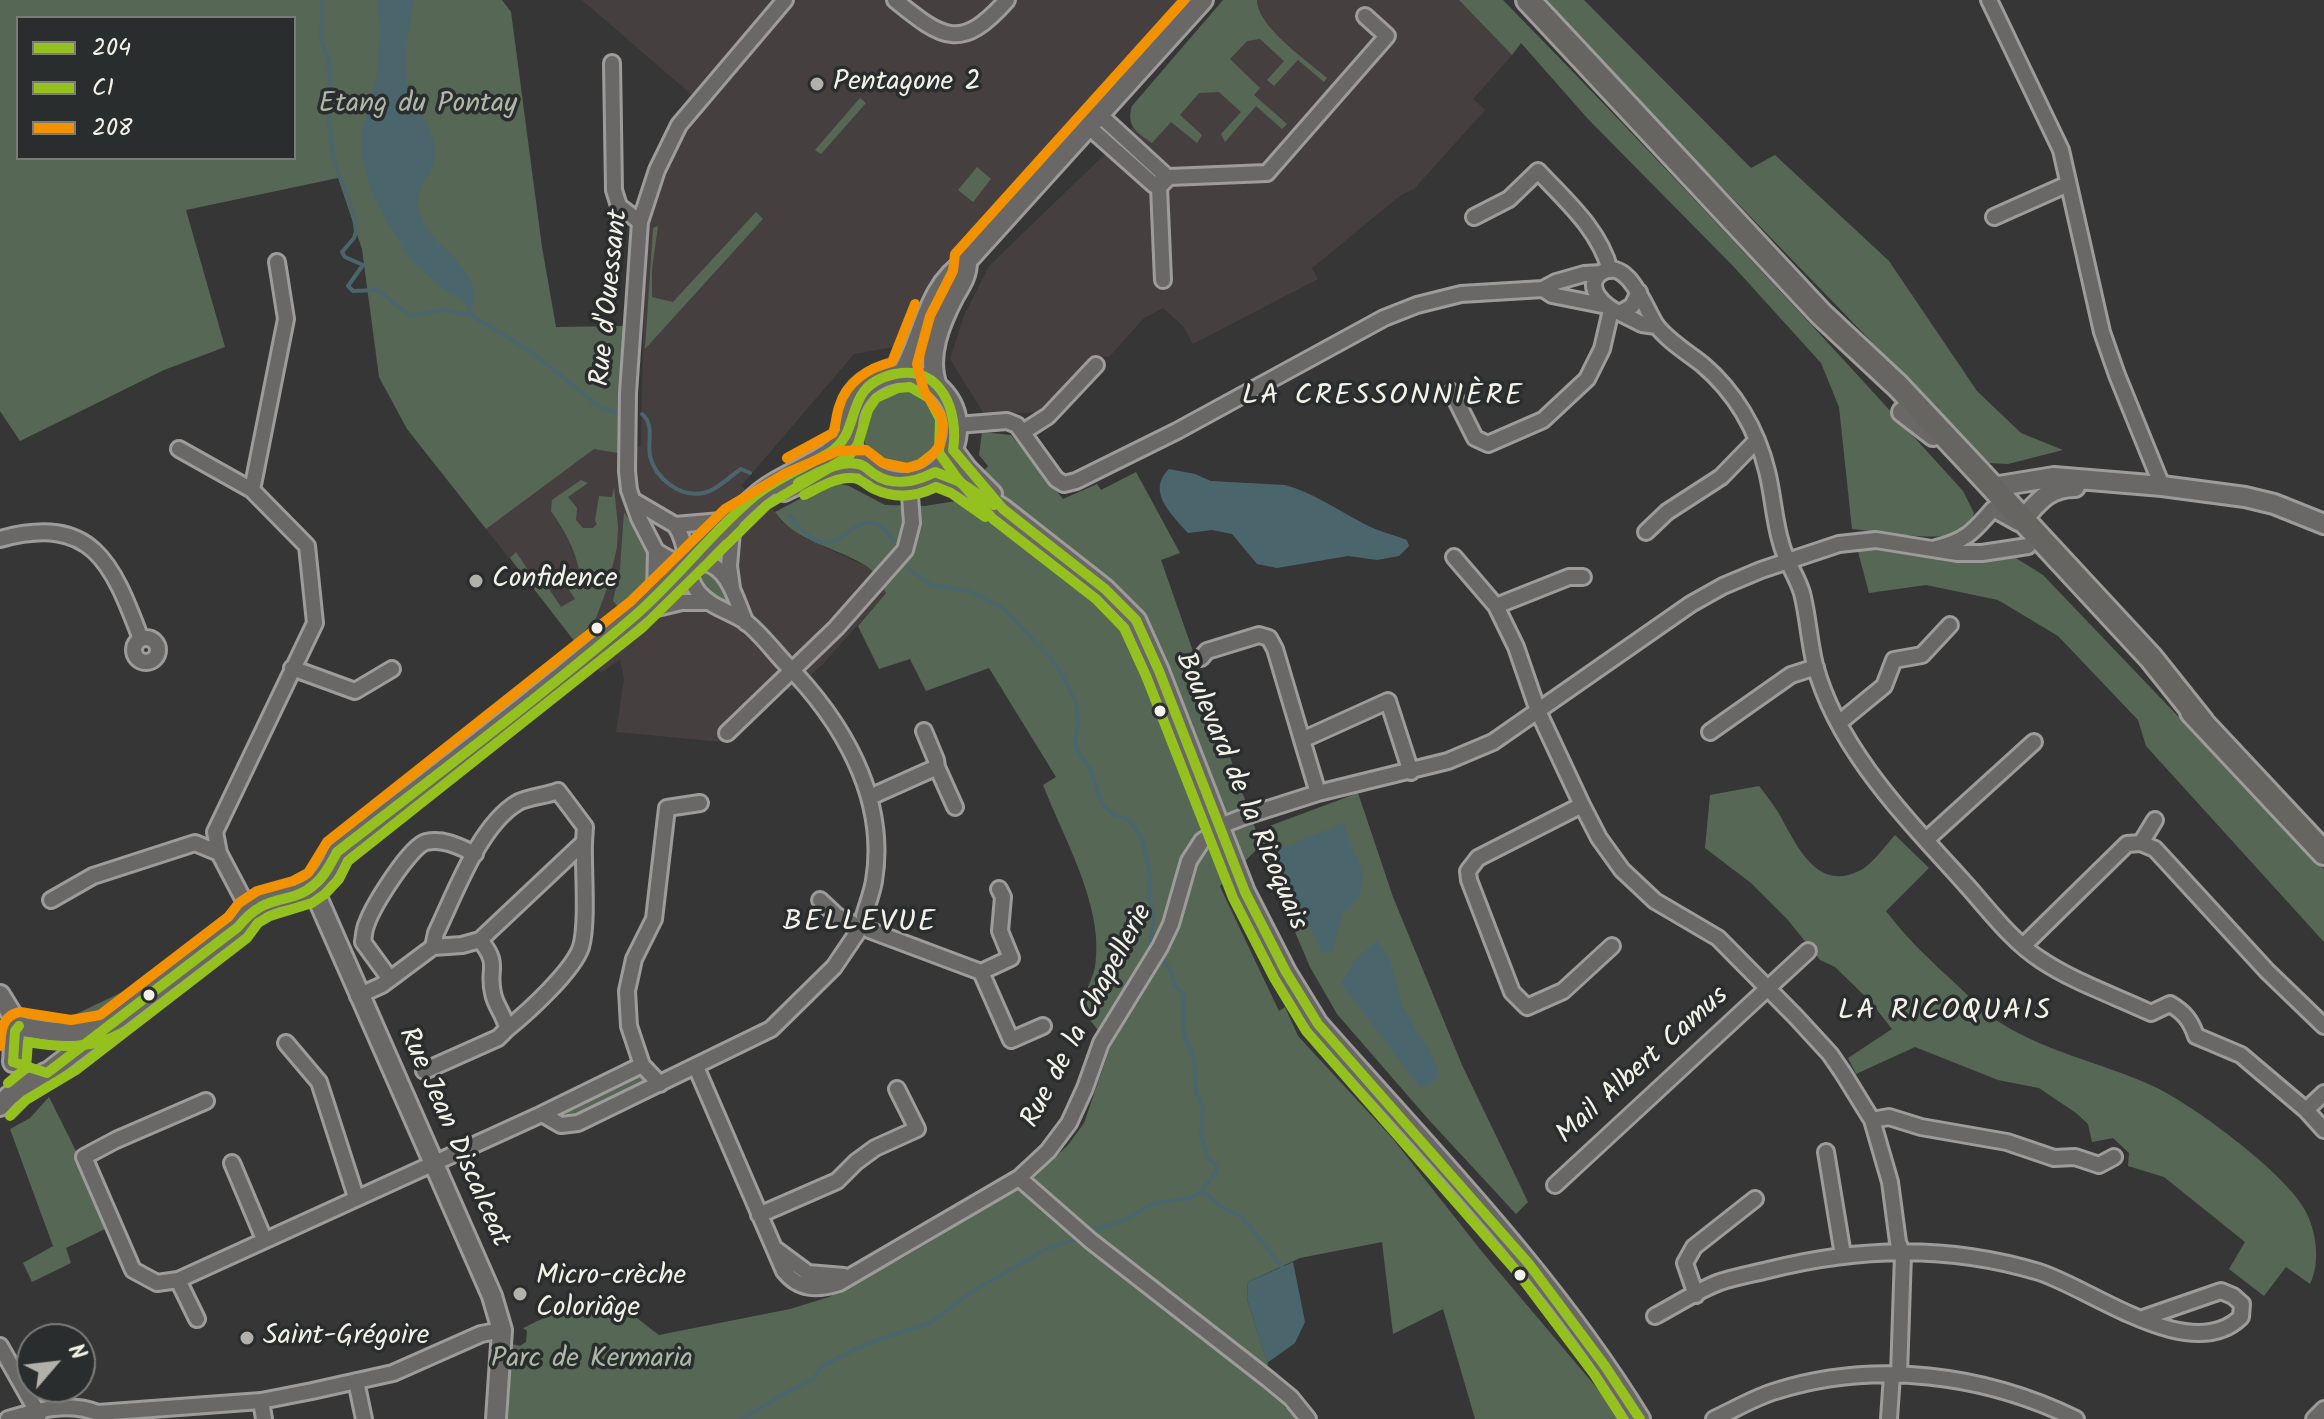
<!DOCTYPE html>
<html>
<head>
<meta charset="utf-8">
<style>
	body { margin:0 }
	#map { position:relative; width:2324px; height:1419px; overflow:hidden; background:#373636; font-family:Kalam,sans-serif }
	canvas { display:block }
	.legend { position:absolute; left:16px; top:16px; width:280px; height:144px; box-sizing:border-box; background:#2a2d2e; border:2px solid #7b7b78; margin:0; padding:10px 14px; list-style:none; font-size:24px; color:#f4f1e8 }
	.legend li { display:flex; align-items:center; gap:16px; height:40px }
	.legend b { width:40px; border:2px solid #7b7b78 }
	.north { position:absolute; left:16px; top:1323px; width:80px; height:80px; box-sizing:border-box; background:#2a2d2e; border:2px solid #7b7b78; border-radius:50%; rotate:62deg; font-size:22px; font-weight:700; line-height:32px; text-align:center; color:#f4f1e8 }
	.north::after { content:''; display:block; margin:auto; width:28px; height:36px; background:#b2b0aa; clip-path:polygon(50% 0,100% 100%,50% 72%,0 100%) }
</style>
</head>
<body>
<div id="map">
<canvas width="2324" height="1419"></canvas>
<ul class="legend">
<li><b style="height:10px;background:#94c11f"></b>204</li>
<li><b style="height:10px;background:#95c11e"></b>C1</li>
<li><b style="height:10px;background:#f39200"></b>208</li>
</ul>
<div class="north">N</div>
</div>
<script>
const context = document.querySelector('canvas').getContext('2d');
context.lineJoin = 'round';
function fillPath(path, color) { context.fillStyle = color; context.fill(path, 'evenodd'); }
function stroke(path, color, width, dash) { context.strokeStyle = color; context.lineWidth = width; context.lineCap = dash ? 'butt' : 'round'; context.setLineDash(dash || []); context.stroke(path); }
function write(font, color, halo, rows, align = 'center') {
  context.font = font + ' Kalam,sans-serif'; context.lineWidth = 7; context.setLineDash([]); context.textBaseline = 'middle'; context.strokeStyle = halo; context.fillStyle = color; for (const [text, x, y, turn = 0] of rows) {
    context.save(); context.translate(x, y); context.rotate((+turn || 0) * Math.PI / 180); context.textAlign = isNaN(turn) ? turn : align; if (halo) context.strokeText(text, 0, 0); context.fillText(text, 0, 0); context.restore();
  }
}
const built = new Path2D(`
	M582,0H1186L1111,87L950,256L923,293L904,345L854,354L741,486L775,512L782,522L805,538L870,568L886,593L822,665L794,690H783L736,736L723,742L616,732L624,679L620,659L601,673L486,529L594,448L618,453L641,446L645,238L650,208L661,173L699,101Z
	M1224,0H1459L1512,55L1473,99L1485,110L1414,189L1401,195L1312,268L1318,279L1193,344L1183,326L1163,308L1144,318L1109,357L1096,356L1046,412L984,414L950,359L964,316L989,266L1134,126Z`);
const green = new Path2D(`
	M0,0H502L511,12L542,247L556,327L625,326L618,453L594,449L486,529L407,429L379,377L362,249L338,178L186,210L225,347L164,370L20,441L0,411ZM18,18H294V158H18Z
	M1223,0H1257C1257,27 1308,61 1327,78L1324,82L1298,60L1274,86L1267,80L1284,61L1260,39L1247,41L1230,59L1260,88L1254,95L1287,124L1282,129L1256,106L1225,142L1221,134L1241,112L1219,92L1199,93L1180,115L1202,135L1197,143L1171,122L1152,143C1136,132 1126,126 1132,106Z
	M1459,0H1503C1660,160 1812,324 1963,491L1974,513C1971,522 1968,527 1959,532C1942,543 1875,531 1852,529L1839,407L1821,363L1734,267L1588,119L1521,43L1512,55Z
	M1547,0H1584L1751,168L1775,155L1889,261L1977,391L2021,433L2063,450L2008,464L1989,463L1651,114Z
	M860,98L866,103L821,154L815,150Z
	M977,167L991,179L973,202L958,190Z
	M756,212L763,219L645,349L653,228L658,226L652,269V297L673,302Z
	M898,389C950,389 960,459 910,469C858,479 842,402 898,389Z
	M982,432L1011,435L1063,499L1097,484L1101,490L1136,472L1180,553L1161,560L1256,831L1358,793L1393,897L1462,1065L1528,1202L1516,1214L1429,1120L1337,1014L1310,967L1259,847L1220,886L1223,893L1279,1011L1285,1007L1298,1036L1393,1139L1483,1253L1623,1419H1475L1443,1309L1393,1334L1382,1242L1300,1258L1248,1282L1247,1299L1268,1365L1262,1369L1081,1226L1034,1183L1033,1179L1068,1145L1084,1123L1112,1042L1167,953L1152,947L1100,1033L1080,1007C1084,994 1092,980 1095,967C1105,908 1064,839 1043,785L1056,777L989,668L926,691L910,659L879,669L858,626L886,593C881,585 875,572 868,567C838,547 796,543 775,512L832,482L849,486L885,505L925,506L956,501L988,466L979,455Z
	M581,480L588,483L568,497L577,508L576,520L583,528H593L597,524L595,521L599,496L612,497L614,487L618,527L617,547L608,586L596,618L575,642L510,558L516,552L534,579L543,580L561,607L575,599L566,585L580,575C576,550 565,531 551,511L552,500Z
	M624,512L651,554L652,574L621,610L613,601L620,569Z
	M1870,545L2011,555L2043,575L2324,869V942L2146,746L2138,720L2058,636L1998,600L1926,585L1869,593L1857,548Z
	M704,572C723,575 727,591 734,607L708,594L700,584Z
	M1759,786C1766,795 1772,803 1778,812C1795,841 1815,893 1859,871C1872,865 1885,846 1895,835L1929,868L1886,911C1907,939 1932,962 1957,985C1969,996 1980,1009 1993,1018C2042,1052 2102,1062 2155,1087C2193,1105 2290,1176 2307,1214C2317,1235 2320,1264 2310,1284L2286,1267L2264,1296L2229,1269L2245,1242L2164,1177L2128,1166L2129,1153L2113,1138L2092,1142L2088,1124L2076,1113L2039,1088L1998,1080L1915,1047L1856,1074L1848,1058L1892,1029L1870,1001L1835,967L1820,960L1788,920L1751,883L1705,848L1710,795Z
	M133,987L138,993L103,1018L75,1027L76,1014Z
	M639,1072L651,1081L570,1120L566,1116L565,1108Z
	M49,1097L78,1155L105,1229L66,1248L71,1263L32,1282L23,1263L53,1246L10,1129L30,1118Z
	M1017,1190L1044,1207L1284,1396L1285,1408H1291L1295,1419H508L512,1344L520,1346L526,1342L527,1331L523,1328C550,1316 582,1294 612,1303C628,1309 645,1325 659,1335L790,1309L829,1297L904,1257Z`);
const water = new Path2D(`
	M377,0H413C411,25 403,54 407,79C410,105 435,125 435,152C435,179 410,186 420,215C432,250 483,265 472,306L445,291L412,262L385,219L370,189L362,157V129L377,75L380,27Z
	M1169,469L1195,474L1211,481L1285,485C1314,493 1334,508 1359,521C1374,530 1391,534 1407,540L1409,546L1399,556L1377,560L1348,556L1277,568L1257,564L1232,534L1212,530L1188,533C1171,514 1146,491 1169,469Z
	M1343,823L1363,874L1360,896L1342,915L1332,952L1322,953L1275,851Z
	M1377,940L1390,960L1402,1004L1419,1036L1430,1051L1439,1073L1435,1081L1420,1088L1341,983L1354,961Z
	M1293,1262L1305,1322L1295,1343L1267,1363L1247,1299L1248,1282Z`);
const stream = new Path2D(`
	M322,0L321,41L329,60L330,82L327,105L334,161L353,212L356,231L354,238L342,252L345,257L363,265L348,286L353,291L378,290L410,316L444,310L471,315
	M468,301L471,315L533,353L600,407L618,413
	M642,414C655,425 647,442 650,456C655,478 680,498 703,493C716,491 730,476 741,469L750,473
	M790,516C797,524 804,534 813,539C846,560 860,491 894,541
	M910,570L932,585L969,591L1003,608L1056,664L1076,702L1078,721L1075,744L1080,756L1089,766L1102,804L1114,815L1127,819L1134,826L1143,842L1150,875L1149,890L1153,920L1149,951
	M1200,1193H1206L1220,1206L1240,1216L1248,1224L1282,1267
	M1090,1233C1102,1225 1113,1225 1125,1220C1136,1216 1142,1207 1153,1204C1188,1195 1193,1208 1217,1170L1214,1163L1207,1157L1201,1134L1203,1108L1196,1092L1194,1060L1183,1032V994L1175,985L1171,971L1163,961
	M743,1419L781,1395L813,1379L822,1366L866,1344L929,1323L975,1290L1048,1248L1082,1238`);
const street = new Path2D(`
	M895,0C943,39 961,52 1007,0
	M1989,0L2061,150L2102,332L2117,375L2162,486
	M612,63L614,190L619,206L640,222
	M1090,128L1154,185L1162,181L1164,174L1101,116
	M1474,217L1509,199L1538,171C1566,201 1599,229 1610,270
	M1994,217L2068,184
	M1163,280L1159,187L1169,177L1267,173L1387,36L1365,16
	M1543,289L1552,295L1607,306
	M1639,292L1632,306L1620,313C1606,309 1582,286 1601,273C1628,255 1646,311 1656,325C1667,340 1688,353 1702,364C1735,392 1757,430 1767,471C1773,495 1774,520 1781,543C1785,560 1797,576 1802,593C1808,616 1809,641 1815,665C1837,748 1905,817 1961,879C1986,906 2010,940 2041,960C2074,982 2115,996 2151,1013L2170,1004C2184,1012 2191,1021 2196,1036L2241,1055L2306,1110L2324,1130
	M1620,313L1642,324L1656,326
	M1452,392L1475,438L1488,444L1543,420L1587,379L1602,349L1611,310
	M957,425L1007,421L1017,425L1056,479L1064,484L1076,481L1177,431L1384,318L1417,305L1461,294L1543,289L1556,282L1584,274L1601,273
	M1023,432L1048,416L1096,365
	M179,449L252,490
	M634,501L675,525L733,520L729,566L732,588
	M675,525C690,546 683,574 699,593C712,608 730,611 746,622C760,633 772,649 784,662C841,719 888,797 874,881C872,893 867,905 864,916
	M1646,532L1667,512L1721,477L1757,440
	M0,539C92,514 112,562 141,639
	M1936,548C1966,541 1974,531 1993,509L2018,523
	M656,551C683,568 677,560 704,563C729,566 737,604 746,623
	M1454,557L1496,606L1516,647L1538,711L1582,805L1599,838L1622,870L1655,901L1718,938L1796,1017L1830,1054L1843,1073L1872,1120L1890,1182L1898,1242L1903,1254L1899,1375
	M655,595L656,551L639,518L629,490L627,471L628,393L640,222L657,170L679,125L785,0
	M1496,606L1569,577H1583
	M640,612L682,602H707
	M134 650a12 12 0 1 1 24 0a12 12 0 1 1-24 0Z
	M1201,658L1207,651L1259,635L1269,638L1275,649L1302,740L1388,701L1411,772
	M292,668L355,691L392,669
	M1840,722L1884,686L1894,660L1922,655L1950,625
	M1710,732L1791,675L1816,667
	M727,733L836,628L905,550L912,523L909,482
	M1302,740L1318,793
	M937,767L955,807
	M870,797L937,767L936,760L924,731
	M1582,805L1478,858L1468,871L1469,880L1512,992L1527,1007L1563,991L1612,946
	M1926,840L2034,742
	M2141,843L2155,820
	M51,900L93,876L195,843L219,853
	M820,900L837,916L852,923
	M250,912L219,853L215,832L315,623L307,546L252,490L286,319L277,262
	M869,930L981,972L1011,958L1000,931L1003,897L999,889
	M2023,946L2127,844L2141,843L2155,849L2267,971L2324,1026
	M981,972L1011,1040L1043,1026
	M390,979L363,942C364,936 364,929 367,923C373,906 410,846 426,842C444,838 460,847 475,854
	M358,996L382,985L433,947L462,945L480,940L584,842L585,827L558,791C546,796 526,797 517,803C479,826 455,894 436,933L433,947
	M507,1029C528,1012 573,971 581,947C588,923 583,868 584,842
	M286,1043L319,1082L356,1197
	M642,1065L629,1026L627,991L634,959L654,919L667,808L700,803
	M696,1067L784,1271C799,1290 817,1290 839,1283L1019,1178L1048,1151L1069,1123L1085,1088L1101,1043L1160,947L1171,924L1189,861L1202,841L1228,823L1246,816L1318,793L1448,761L1493,742L1691,604L1723,586L1761,570L1839,544L1876,540L1957,553H1982L2028,546
	M424,1071L498,1038L507,1029C505,1015 495,1006 493,993C487,968 501,966 480,940
	M206,1101L116,1140L84,1157L133,1270L157,1283L178,1280L542,1114L642,1065L660,1084
	M2306,1110L2324,1093
	M542,1114L561,1125L578,1123L771,1029L834,967L857,933
	M1872,1120L1889,1117L1921,1127L2007,1142L2054,1158L2075,1157L2099,1165L2114,1157
	M1826,1152L1843,1255
	M232,1163L264,1239
	M1019,1178L1091,1241L1268,1379L1291,1398L1308,1419
	M1555,1185L1808,951
	M759,1215L837,1181L856,1162L875,1148L917,1129L897,1089
	M777,1250L808,1273L844,1276
	M178,1280L197,1319
	M1696,1295L1685,1263L1694,1247L1755,1199
	M1655,1316C1676,1305 1698,1290 1720,1282C1735,1277 1752,1274 1768,1270C1858,1247 1950,1245 2039,1272C2092,1289 2191,1366 2241,1317L2242,1304L2233,1296L2221,1291L2143,1318
	M0,1346L39,1415
	M356,1381L364,1419
	M261,1401L264,1419
	M8,1419C38,1410 68,1401 98,1413L261,1401L312,1391L393,1373L481,1334L502,1330
	M1714,1419C1734,1410 1755,1397 1776,1391C1875,1360 1984,1374 2076,1419
	M1889,1419L1892,1375
	M2314,1419L2324,1409`);
const secondary = new Path2D(`
	M902,374C925,336 926,287 967,261L1203,0
	M849 428a54 54 0 1 1 108 0a54 54 0 1 1-108 0Z
	M937,386C926,356 940,323 954,296C961,284 967,276 967,261
	M1902,412L1933,436
	M953,450L967,469L992,494
	M935,472L958,481L1003,509L1105,589L1136,620L1159,671L1245,892L1286,972L1318,1024C1430,1151 1551,1274 1640,1419
	M1993,487L2054,477L2162,486L2245,497L2274,504L2324,524
	M784,491L835,466L863,464
	M2011,512L2023,519C2039,501 2049,487 2075,487
	M313,888L492,1296L502,1330L496,1419
	M0,995L19,1026
	M19,1026C52,1033 70,1035 103,1028
	M13,1062L15,1031L19,1026
	M47,1073L238,927C242,923 246,915 250,912C287,883 310,913 337,852C438,773 540,696 637,613C679,578 713,534 754,498C782,472 828,463 849,434
	M0,1106L9,1096L45,1073`);
const primary = new Path2D(`
	M1528,0L1821,314L1898,386L1974,467L2151,658L2202,722
	M2192,712L2324,853`);
const bus1 = new Path2D(`
	M798,483C815,474 838,460 858,464C865,465 868,470 874,474C893,487 916,482 935,472L958,481L994,505
	M19,1026L15,1031L13,1062L47,1073L238,927C267,890 290,907 315,884C325,876 331,863 337,852C436,775 536,700 631,619C676,581 711,532 756,495C779,477 805,467 829,453C865,431 840,386 895,374C942,364 959,413 953,450L1003,509L1105,589L1136,620L1159,671L1245,892L1286,972L1318,1024L1529,1264L1605,1366L1640,1419`);
const bus2 = new Path2D(`
	M804,495C819,488 835,477 852,478C861,478 867,486 874,489C895,499 916,497 936,487L951,493L985,517
	M8,1083L26,1068L28,1042C62,1048 93,1049 124,1032
	M10,1116L26,1100L76,1070L247,938L258,923L270,916L312,903L325,894L339,879L348,861L643,627L767,505L849,456L858,444L868,410L876,398L898,388L910,387L929,398L940,419L939,453L957,478L993,519L1096,599L1124,628L1146,676L1233,898L1274,978L1306,1031L1518,1273L1594,1374L1623,1419`);
const bus3 = new Path2D(`
	M787,458L833,433C836,425 836,416 839,407C846,382 868,368 892,362L915,304
	M0,1046C1,1031 2,1015 20,1012L71,1020L100,1015L228,917L239,903L257,891L293,881L308,873L327,842L630,602L725,509L786,473L838,451L866,450L883,463L907,468L920,464L934,453L940,445L943,425L941,416L924,391L917,364L930,316L953,271L955,254L1184,0`);
const markers = [
	[817,84,8,"#b2b0aa"],
	[476,581,8,"#b2b0aa"],
	[597,628,7,"#f4f1e8"],
	[1160,711,7,"#f4f1e8"],
	[149,995,7,"#f4f1e8"],
	[1520,1275,7,"#f4f1e8"],
	[520,1294,8,"#b2b0aa"],
	[247,1338,8,"#b2b0aa"]
];
const poiNames = [
	["Pentagone 2",833,84],
	["Confidence",492,581],
	["Micro-crèche",536,1278],
	["Coloriâge",536,1310],
	["Saint-Grégoire",263,1338]
];
const parkNames = [
	["Etang du Pontay",418,106],
	["Parc de Kermaria",592,1361]
];
const streetNames = [
	["Rue d'Ouessant",612,298,-84],
	["Boulevard de la Ricoquais",1239,792,67],
	["Rue de la Chapellerie",1089,1017,-62],
	["Mail Albert Camus",1644,1067,-42],
	["Rue Jean Discalceat",452,1138,66]
];
const neighbourhoodNames = [
	["LA CRESSONNIÈRE",1383,399],
	["BELLEVUE",860,925],
	["LA RICOQUAIS",1945,1014]
];
fillPath(built, '#45403f');
fillPath(green, '#566855');
fillPath(water, '#4b656d');
stroke(stream, '#4b656d', 4);
stroke(street, '#9d9c9a', 20);
stroke(secondary, '#9d9c9a', 24);
stroke(primary, '#9d9c9a', 28);
stroke(street, '#696866', 14);
stroke(secondary, '#696866', 18);
stroke(primary, '#666562', 22);
stroke(bus1, '#94c11f', 10);
stroke(bus2, '#95c11e', 10);
stroke(bus3, '#f39200', 10);
for (const [x, y, r, color] of markers) { const dot = new Path2D(); dot.arc(x, y, r, 0, 2 * Math.PI); context.fillStyle = color; context.fill(dot); stroke(dot, '#2a2d2e', 3); }
write('28px', '#f4f1e8', '#2a2d2e', poiNames, 'left');
write('28px', '#afb7a8', '#2a2d2e', parkNames);
write('28px', '#f4f1e8', '#2a2d2e', streetNames);
context.letterSpacing = '2px';
write('30px', '#f4f1e8', '#2a2d2e', neighbourhoodNames);
context.letterSpacing = '0px';
</script>
</body>
</html>
